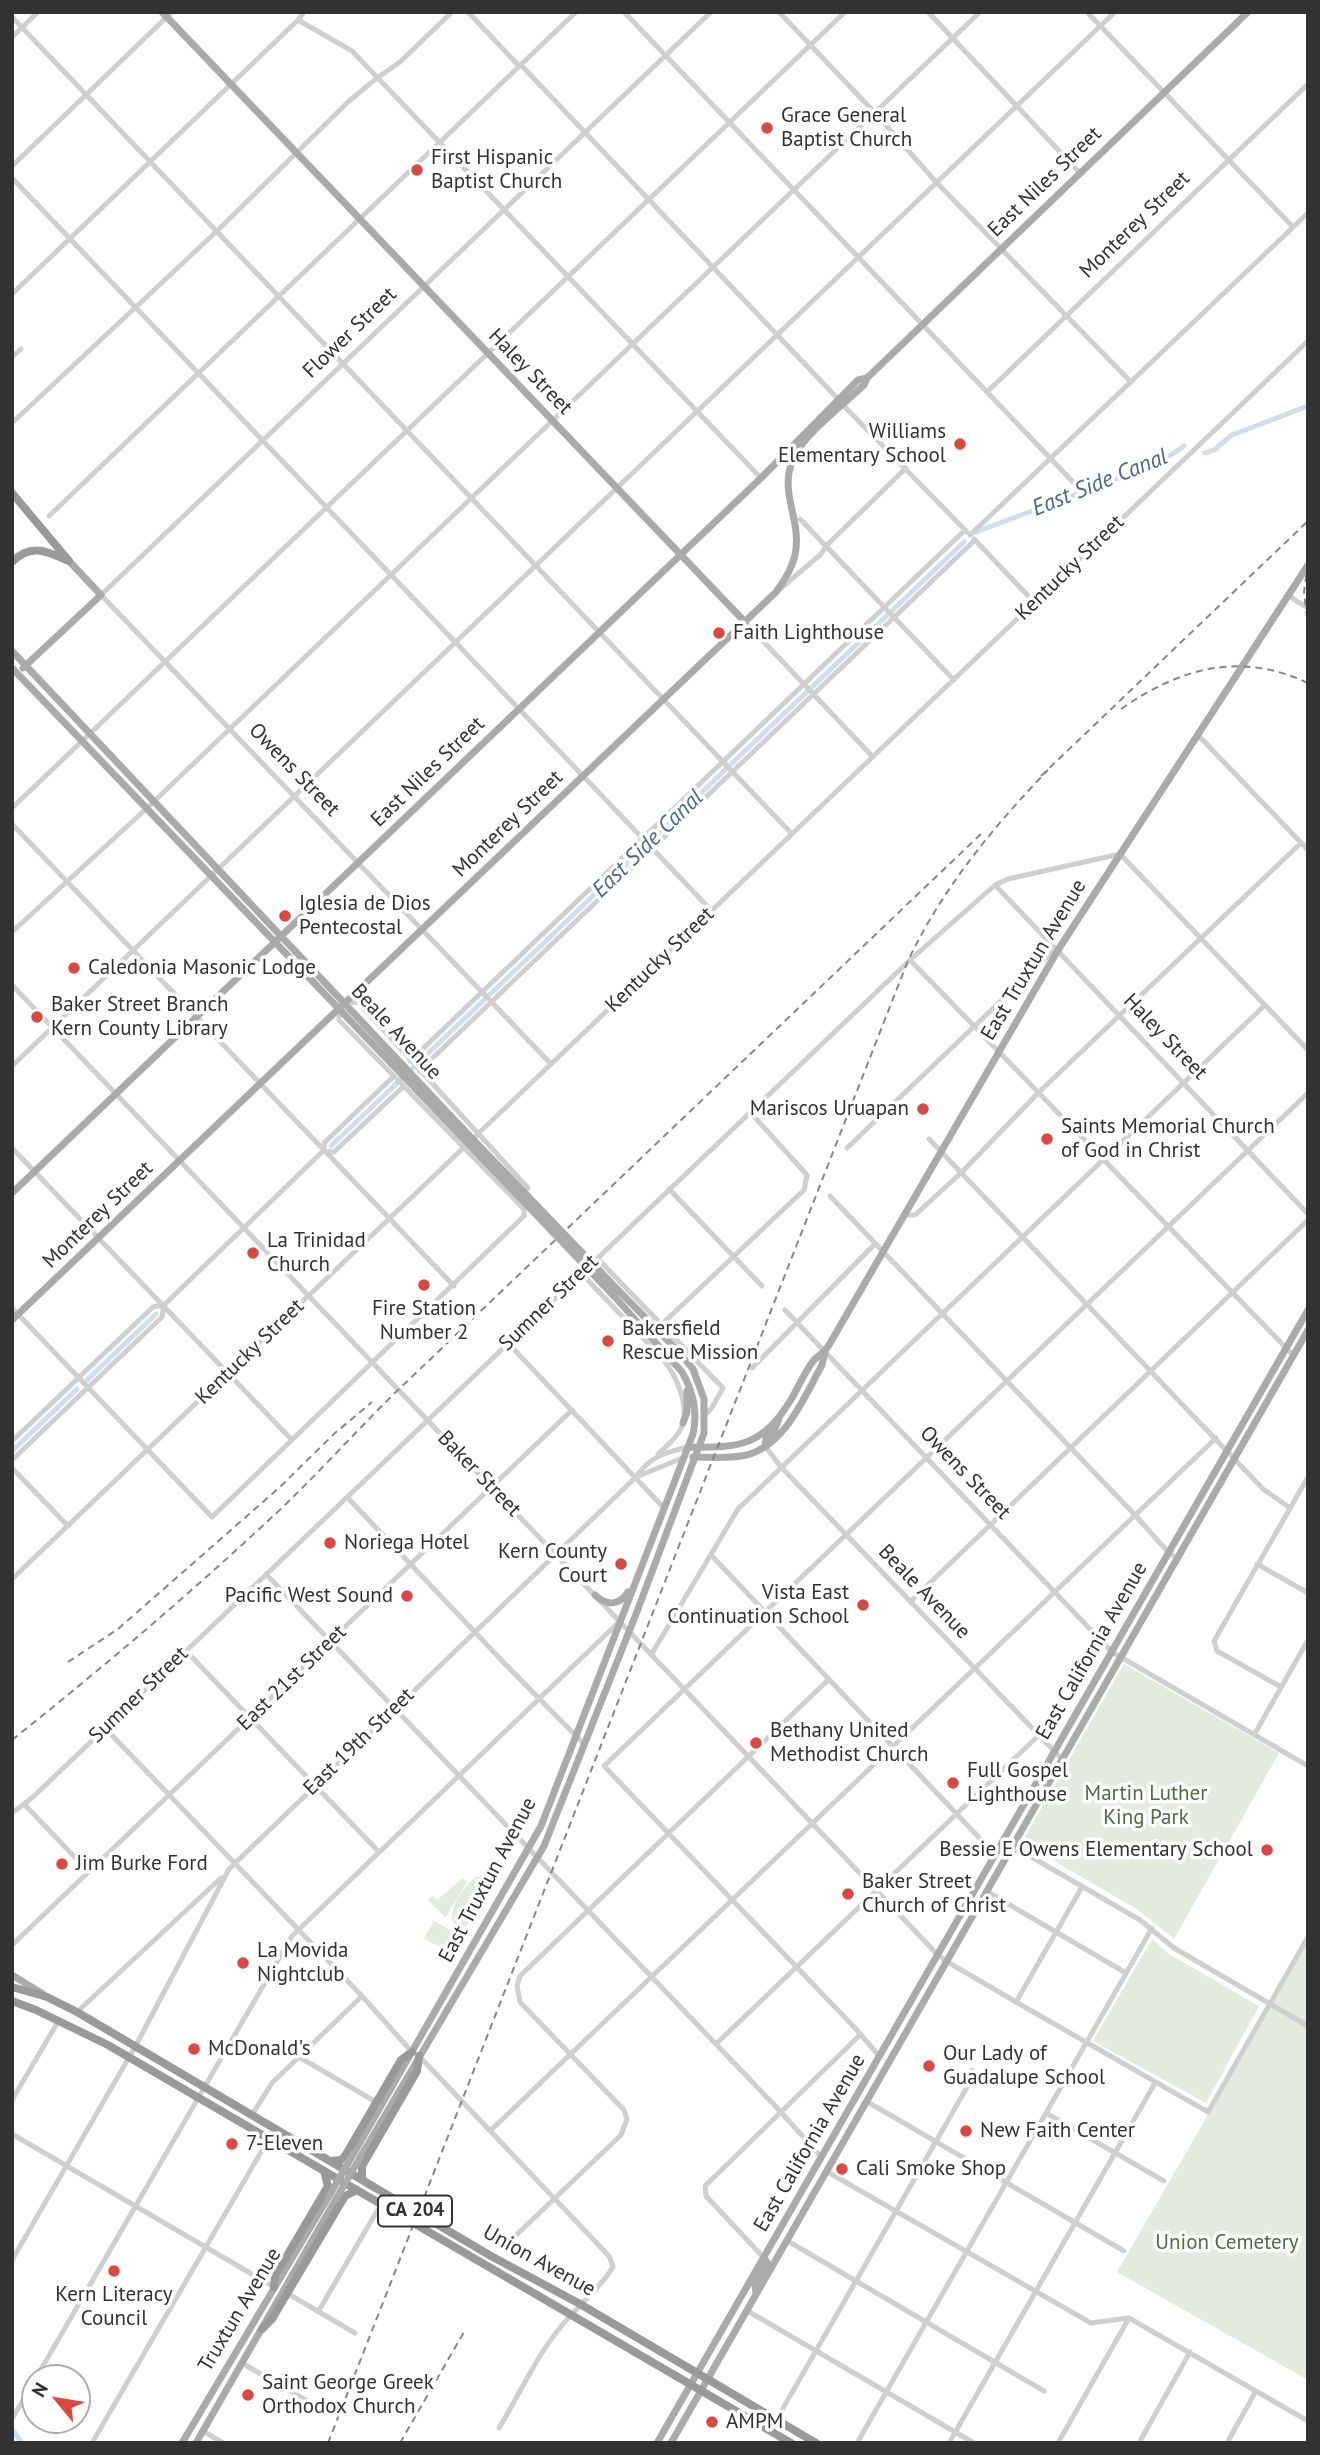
<!DOCTYPE html>
<html>
<head>
<meta charset="utf-8">
<style>
	body { margin:0 }
	#map { position:relative; width:1320px; height:2455px; overflow:hidden; background:#fff; font-family:"PT Sans",sans-serif }
	canvas { display:block }
	.frame { position:absolute; inset:0; border:14px solid #323232; pointer-events:none }
	.north { position:absolute; left:21px; top:2364px; width:70px; height:70px; box-sizing:border-box; background:#fff; border:2px solid #adadad; border-radius:50%; rotate:300deg; font-size:19px; font-weight:700; line-height:28px; text-align:center; color:#323232 }
	.north::after { content:''; display:block; margin:auto; width:24px; height:32px; background:#dc4741; clip-path:polygon(50% 0,100% 100%,50% 72%,0 100%) }
</style>
</head>
<body>
<div id="map">
<canvas width="1320" height="2455"></canvas>
<div class="frame"></div>
<div class="north">N</div>
</div>
<script>
const context = document.querySelector('canvas').getContext('2d');
context.lineJoin = 'round';
function fillPath(path, color) { context.fillStyle = color; context.fill(path, 'evenodd'); }
function stroke(path, color, width, dash) { context.strokeStyle = color; context.lineWidth = width; context.lineCap = dash ? 'butt' : 'round'; context.setLineDash(dash || []); context.stroke(path); }
function write(font, color, halo, rows, align = 'center') {
  context.font = font + ' "PT Sans",sans-serif'; context.lineWidth = 7; context.setLineDash([]); context.textBaseline = 'middle'; context.strokeStyle = halo; context.fillStyle = color; for (const [text, x, y, turn = 0] of rows) {
    context.save(); context.translate(x, y); context.rotate((+turn || 0) * Math.PI / 180); context.textAlign = isNaN(turn) ? turn : align; if (halo) context.strokeText(text, 0, 0); context.fillText(text, 0, 0); context.restore();
  }
}
const green = new Path2D(`
	M1124,1664L1279,1753L1174,1939L1138,1910L1022,1842Z
	M478,1876L489,1881C492,1895 476,1920 465,1927C435,1926 465,1882 478,1876Z
	M463,1878L467,1882L446,1917L444,1916L428,1900L433,1896L437,1900Z
	M434,1921L466,1939L456,1956L445,1950L451,1940L444,1950L434,1944L437,1939L434,1944L424,1938Z
	M1152,1939L1169,1954L1259,2006L1206,2103L1093,2041Z
	M1308,1942V2380L1117,2272Z`);
const canal = new Path2D(`
	M1205,453L1214,450L1232,435L1308,406
	M976,532L1159,463L1184,446
	M331,1146L964,542
	M87,1380L156,1314
	M12,1451L77,1389
	M12,2429L22,2443`);
const minor = new Path2D(`
	M468,12L519,66
	M624,12L1073,482
	M779,12L875,113L936,182L1131,382
	M928,12L1080,173
	M1087,12L1293,227
	M12,17L792,834
	M298,20L352,51L761,478
	M12,37L38,12
	M521,65L839,400
	M12,166L172,12
	M12,178L712,911
	M12,294L298,20L304,12
	M12,357L21,349
	M987,392L1308,84
	M843,405L967,532
	M12,423L217,231L349,101L377,78L400,62L452,12
	M49,516L576,12
	M800,519L954,680
	M970,535L1308,213
	M974,539L1034,602
	M779,590L821,554L826,546L906,468
	M1287,595L1308,608
	M745,622L873,757
	M1197,734L1308,850
	M12,808L845,12
	M12,824L454,1286
	M995,885L1308,1214
	M12,932L146,809L980,12
	M910,960L1293,1355
	M12,985L937,1954L946,1961L1016,2002L1208,2112L1308,1937
	M346,1003L358,1002L528,1188L522,1195
	M410,1061L965,530
	M551,1064L101,595L711,12
	M12,1066L1115,12
	M419,1071L975,540
	M929,1139L1263,1489L1290,1508
	M12,1148L292,1440
	M847,1148L1052,952L1058,950
	M323,1151L334,1152L404,1086
	M669,1189L762,1286
	M830,1196L1135,1515L1169,1553L1177,1558
	M904,1215H915L962,1172L1039,1092L1301,843
	M597,1258L723,1388L711,1409L705,1415
	M581,1273L663,1359C676,1376 688,1401 683,1423C680,1435 667,1446 658,1454
	M12,1308L212,1517L524,1216V1209L339,1020V1010
	M785,1310L1112,1652L1308,1766
	M662,1324L804,1190L807,1175L750,1112
	M508,1343L664,1508
	M752,1368L875,1244
	M12,1441L153,1307L164,1305L323,1151L325,1142L394,1076
	M765,1446L781,1467L1062,1759
	M12,1460L162,1317L164,1305
	M12,1468L68,1526
	M636,1477L685,1457
	M347,1497L507,1666L584,1744
	M711,1555L989,1848L1021,1851L1140,1920L1174,1948L1308,2026
	M1257,1564L1308,1593
	M266,1574L780,2111L822,2158
	M12,1579L1308,341
	M910,1602L1308,1220
	M186,1651L379,1852
	M651,1655L738,1509L1265,1005
	M1281,1687L1217,1651L1214,1641L1308,1477
	M105,1728L362,1996L412,2052
	M1254,1735L1308,1640
	M24,1804L89,1872
	M12,1813L33,1797L910,960L995,885L1008,879L1120,854L1308,1050
	M986,1891L1126,1973
	M12,1945L572,1410
	M1016,2002L1082,1887
	M77,2012L221,1878
	M716,2044L1038,1736
	M419,2056L609,2256L613,2267C599,2290 576,2307 559,2329C536,2357 518,2397 499,2428
	M299,2057L376,2102
	M880,2057L855,2028L604,1766L1308,1093
	M12,2100L59,2020
	M866,2101L1124,2251
	M1046,2113L1164,2181
	M252,2115L272,2083L362,1996
	M490,2131L1216,1438
	M12,2134L274,2287
	M826,2171L1091,2323L1129,2318L1308,2421
	M786,2240L1044,2391
	M508,2243L621,2135L627,2119L624,2110L520,2002L517,1986L520,1976L829,1679
	M764,2258L706,2196L705,2186L861,2034
	M12,2260L135,2047L229,1869L636,1477C649,1457 666,1452 688,1447
	M285,2292L355,2333
	M746,2310L974,2443
	M318,2312L377,2211
	M242,2363L321,2409
	M36,2378L292,1936L618,1623
	M12,2419L35,2380
	M203,2431L223,2443
	M770,2431L970,2082L972,2070
	M92,2443L275,2128
	M857,2443L1152,1928
	M949,2443L1155,2083
	M1058,2443L1129,2318
	M1139,2443L1190,2352
	M1227,2443L1256,2391`);
const major = new Path2D(`
	M162,12L745,622
	M12,651L463,1129
	M12,668L459,1134
	M23,668L101,595L69,561
	M12,1193L761,478L858,380L867,378
	M12,1320L776,592C785,579 794,566 796,549C800,517 779,492 793,459C803,435 844,404 864,385L867,378L1248,12
	M683,1423L687,1412V1391
	M765,1446L766,1439L774,1431L779,1419
	M688,1447C741,1448 763,1446 792,1398C799,1386 805,1371 814,1360C819,1355 825,1352 829,1345L1058,950L1308,565
	M693,1457C710,1457 730,1459 747,1455C786,1444 804,1397 822,1365L825,1352
	M595,1595C607,1606 619,1606 628,1592
	M12,1975L43,1994
	M354,2153L541,1826L693,1434C698,1412 693,1391 682,1372L614,1296
	M361,2156L544,1846L638,1609L704,1433V1399L693,1369L679,1352L619,1291
	M756,2293L755,2285L767,2262L764,2258
	M182,2443L329,2196
	M196,2443L336,2199
	M657,2443L1308,1310
	M671,2443L1308,1330`);
const highway = new Path2D(`
	M12,493L69,561
	M12,562C30,544 45,550 66,560
	M12,1987L47,1997L77,2012L491,2256L580,2304L816,2443
	M12,2001L36,2010L108,2045L791,2443
	M331,2161L341,2160L345,2156L401,2060L412,2052
	M362,2180V2166L417,2071L419,2056
	M274,2287L275,2276L328,2186L324,2171
	M262,2329L272,2319L345,2196L357,2190`);
const rail = new Path2D(`
	M1308,563L1304,592L1308,626
	M1121,709C1180,668 1240,651 1308,683
	M1041,776L1308,521
	M68,1662L118,1629L280,1487L335,1433L372,1402
	M12,1740C106,1665 198,1587 286,1504C324,1467 360,1427 398,1390L983,832
	M328,2443L907,963C941,890 993,827 1048,770
	M400,2443L464,2332`);
const majorBridge = new Path2D(`
	M463,1129L619,1291
	M459,1134L614,1296
	M329,2196L354,2153
	M336,2199L361,2156`);
const markers = [
	[767,128,7,"#dc4741"],
	[417,170,7,"#dc4741"],
	[960,444,7,"#dc4741"],
	[719,633,7,"#dc4741"],
	[285,916,7,"#dc4741"],
	[74,968,7,"#dc4741"],
	[37,1017,7,"#dc4741"],
	[923,1109,7,"#dc4741"],
	[1047,1139,7,"#dc4741"],
	[253,1253,7,"#dc4741"],
	[424,1285,7,"#dc4741"],
	[608,1341,7,"#dc4741"],
	[330,1543,7,"#dc4741"],
	[621,1564,7,"#dc4741"],
	[407,1596,7,"#dc4741"],
	[863,1605,7,"#dc4741"],
	[756,1743,7,"#dc4741"],
	[953,1783,7,"#dc4741"],
	[1267,1850,7,"#dc4741"],
	[62,1864,7,"#dc4741"],
	[848,1894,7,"#dc4741"],
	[243,1963,7,"#dc4741"],
	[194,2049,7,"#dc4741"],
	[929,2066,7,"#dc4741"],
	[966,2131,7,"#dc4741"],
	[232,2144,7,"#dc4741"],
	[842,2169,7,"#dc4741"],
	[114,2271,7,"#dc4741"],
	[248,2395,7,"#dc4741"],
	[712,2422,7,"#dc4741"]
];
const shields = [
	[415,2211,74]
];
const shieldNames = [
	["CA 204",415,2211]
];
const poiNames = [
	["Grace General",781,116],
	["Baptist Church",781,140],
	["First Hispanic",431,158],
	["Baptist Church",431,182],
	["Williams",946,432,"right"],
	["Elementary School",946,456,"right"],
	["Faith Lighthouse",733,633],
	["Iglesia de Dios",299,904],
	["Pentecostal",299,928],
	["Caledonia Masonic Lodge",88,968],
	["Baker Street Branch",51,1005],
	["Kern County Library",51,1029],
	["Mariscos Uruapan",909,1109,"right"],
	["Saints Memorial Church",1061,1127],
	["of God in Christ",1061,1151],
	["La Trinidad",267,1241],
	["Church",267,1265],
	["Fire Station",424,1309,"center"],
	["Number 2",424,1333,"center"],
	["Bakersfield",622,1329],
	["Rescue Mission",622,1353],
	["Noriega Hotel",344,1543],
	["Kern County",607,1552,"right"],
	["Court",607,1576,"right"],
	["Vista East",849,1593,"right"],
	["Continuation School",849,1617,"right"],
	["Pacific West Sound",393,1596,"right"],
	["Bethany United",770,1731],
	["Methodist Church",770,1755],
	["Full Gospel",967,1771],
	["Lighthouse",967,1795],
	["Bessie E Owens Elementary School",1253,1850,"right"],
	["Jim Burke Ford",76,1864],
	["Baker Street",862,1882],
	["Church of Christ",862,1906],
	["La Movida",257,1951],
	["Nightclub",257,1975],
	["McDonald's",208,2049],
	["Our Lady of",943,2054],
	["Guadalupe School",943,2078],
	["New Faith Center",980,2131],
	["7-Eleven",246,2144],
	["Cali Smoke Shop",856,2169],
	["Kern Literacy",114,2295,"center"],
	["Council",114,2319,"center"],
	["Saint George Greek",262,2383],
	["Orthodox Church",262,2407],
	["AMPM",726,2422]
];
const streetNames = [
	["East Niles Street",1045,182,-44],
	["Monterey Street",1135,225,-44],
	["Flower Street",350,333,-44],
	["Haley Street",530,372,46],
	["Kentucky Street",1070,568,-44],
	["Owens Street",294,770,46],
	["East Niles Street",428,772,-44],
	["Monterey Street",508,824,-44],
	["Kentucky Street",660,960,-44],
	["East Truxtun Avenue",1034,960,-59],
	["Beale Avenue",396,1032,47],
	["Haley Street",1165,1037,46],
	["Monterey Street",98,1215,-44],
	["Sumner Street",549,1303,-44],
	["Kentucky Street",250,1352,-44],
	["Owens Street",965,1473,46],
	["Baker Street",479,1474,46],
	["Beale Avenue",924,1592,46],
	["East California Avenue",1092,1651,-60],
	["East 21st Street",292,1678,-44],
	["Sumner Street",139,1695,-44],
	["East 19th Street",359,1742,-44],
	["East Truxtun Avenue",488,1880,-62],
	["East California Avenue",810,2143,-60],
	["Union Avenue",539,2261,29],
	["Truxtun Avenue",240,2310,-59]
];
const parkNames = [
	["Martin Luther",1146,1794],
	["King Park",1146,1818],
	["Union Cemetery",1227,2243]
];
const waterNames = [
	["East Side Canal",1100,483,-22],
	["East Side Canal",648,844,-44]
];
fillPath(green, '#e3eade');
stroke(canal, '#cfddec', 5);
stroke(minor, '#cfcfcf', 5);
stroke(major, '#aaa', 7);
stroke(highway, '#999', 8);
stroke(rail, '#878787', 2, [7, 5]);
stroke(majorBridge, '#aaa', 7);
for (const [x, y, r, color] of markers) { const dot = new Path2D(); dot.arc(x, y, r, 0, 2 * Math.PI); context.fillStyle = color; context.fill(dot); stroke(dot, '#fff', 2.5); }
for (const [x, y, w] of shields) { const box = new Path2D(); box.roundRect(x - w / 2, y - 15.5, w, 31, 5); context.fillStyle = '#fff'; context.fill(box); stroke(box, '#323232', 2); }
write('bold 19px', '#323232', null, shieldNames);
write('21px', '#323232', '#fff', poiNames, 'left');
write('21px', '#323232', '#fff', streetNames);
write('21px', '#506c41', '#fff', parkNames);
write('italic 23px', '#436a90', '#fff', waterNames);
</script>
</body>
</html>
